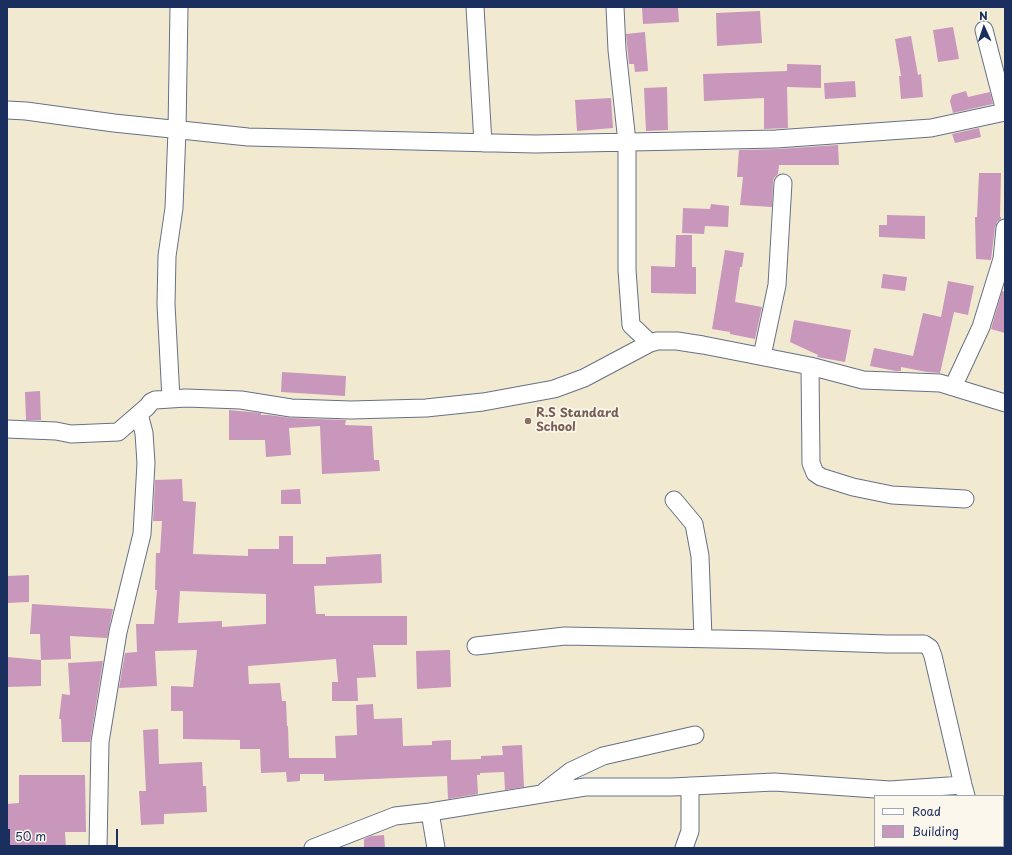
<!DOCTYPE html>
<html>
<head>
<meta charset="utf-8">
<style>
	body { margin:0 }
	#map { position:relative; width:1012px; height:855px; overflow:hidden; background:#f1ead1; font-family:"Playpen Sans",sans-serif }
	canvas { display:block }
	.frame { position:absolute; inset:0; border:8px solid #1b2f5e; pointer-events:none }
	.legend { position:absolute; left:874px; top:795px; width:130px; height:52px; box-sizing:border-box; background:#fbf7ec; border:1px solid #a1a7b3; margin:0; padding:5px 7px; list-style:none; font-size:12px; color:#1b2f5e }
	.legend li { display:flex; align-items:center; gap:8px; height:20px }
	.legend b { width:20px; border:1px solid #a1a7b3 }
	.north { position:absolute; left:964px; top:8px; width:40px; height:40px; -webkit-text-stroke:3px #fbf7ec; paint-order:stroke; rotate:357deg; font-size:11px; font-weight:700; line-height:16px; text-align:center; color:#1b2f5e }
	.north::after { content:''; display:block; margin:auto; width:14px; height:18px; background:#1b2f5e; clip-path:polygon(50% 0,100% 100%,50% 72%,0 100%) }
	.scale { position:absolute; left:8px; top:829px; width:110px; height:18px; box-sizing:border-box; border:2px solid #1b2f5e; border-top:0; padding-left:5px; font-size:12px; line-height:14px; white-space:nowrap; color:#1b2f5e; -webkit-text-stroke:3px #fbf7ec; paint-order:stroke }
</style>
</head>
<body>
<div id="map">
<canvas width="1012" height="855"></canvas>
<div class="frame"></div>
<ul class="legend">
<li><b style="height:5px;background:#fff"></b>Road</li>
<li><b style="height:11px;background:#c897bb"></b>Building</li>
</ul>
<div class="north">N</div>
<div class="scale">50 m</div>
</div>
<script>
const context = document.querySelector('canvas').getContext('2d');
context.lineJoin = 'round';
function fillPath(path, color) { context.fillStyle = color; context.fill(path, 'evenodd'); }
function stroke(path, color, width, dash) { context.strokeStyle = color; context.lineWidth = width; context.lineCap = dash ? 'butt' : 'round'; context.setLineDash(dash || []); context.stroke(path); }
function write(font, color, halo, rows, align = 'center') {
  context.font = font + ' "Playpen Sans",sans-serif'; context.lineWidth = 3.5; context.setLineDash([]); context.textBaseline = 'middle'; context.strokeStyle = halo; context.fillStyle = color; for (const [text, x, y, turn = 0] of rows) {
    context.save(); context.translate(x, y); context.rotate((+turn || 0) * Math.PI / 180); context.textAlign = isNaN(turn) ? turn : align; if (halo) context.strokeText(text, 0, 0); context.fillText(text, 0, 0); context.restore();
  }
}
const building = new Path2D(`
	M642,7H678L679,22L643,24Z
	M760,11L762,43L717,46L716,13Z
	M953,27L959,59L938,62L933,30Z
	M645,32L648,71L635,72L634,64H629L626,34Z
	M911,36L918,75L921,74L923,97L901,99L899,76H901L895,39Z
	M787,64L821,65V88L787,87L788,128L764,129V98L704,101L703,74L787,71Z
	M855,81L856,97L825,99L824,83Z
	M667,87L668,130L646,131L644,88Z
	M966,91L968,97L990,92L993,104L953,113L950,101L952,95Z
	M611,98L613,128L577,131L575,100Z
	M979,128L981,137L955,143L952,134Z
	M838,145L839,165H779L778,174L774,178L773,182L772,207L740,205L743,177H737L739,150L777,149Z
	M979,173H1001L1000,217H1001V219L997,222L995,227L991,260L976,259L975,217H977Z
	M711,204L729,206L728,227L705,226L704,234L682,233L683,208L710,209Z
	M887,215L925,216V239L879,237V225H887Z
	M676,235H692V267H696V294L651,293V266L675,267Z
	M725,250L744,253L742,267H740L735,302L762,307L755,339L730,334V332L712,329Z
	M883,274L907,277L905,291L881,288Z
	M948,281L974,286L968,315L954,312L940,373L927,372L901,367V371H896L870,366L874,348L913,356L923,313L941,317Z
	M1002,291L1005,292V333L991,329Z
	M794,320L851,330L845,362L817,357L818,355L790,342Z
	M282,372L346,376L345,396L281,392Z
	M40,391L41,420H26L25,392Z
	M229,410L261,413V415H269L291,418L346,420L345,425L372,426L374,460H379L380,471L322,474L320,426L289,428L291,455L266,457L265,440H229Z
	M182,479L183,501L196,502L193,554L248,556V549H279V536H293V564H326V557L381,554L382,583L314,586L316,614H325V616H407V645H373L376,677L357,678L358,701H332V682H338L336,659L248,666L249,684L280,683L282,701H286L287,726H288L289,758H336L335,736L357,735L356,705L373,704L374,719L402,718L403,746L432,745V741L451,740V760L481,759V756L503,755L502,746L522,745L524,787L505,790L504,772L480,773V775H477L478,794L448,799L447,776L324,781V774H300V781L287,782L286,772L261,773L260,749H240V740L183,739V711H171V686L193,687L197,650L155,651L157,686L119,688L125,653L137,652L136,624H154L157,590H155L156,553H160L162,521H153L155,480ZM180,591L266,594V624L222,627V621L178,623Z
	M300,489L301,504H281V490Z
	M29,575V602L7,603V576Z
	M32,604L113,609L107,638L70,636L71,659L41,660V686L7,687V657L41,660L40,634H30Z
	M450,650L451,687L417,689L416,651Z
	M103,661L90,742H62L61,719H59L62,694L70,695L68,663Z
	M158,729L159,764L202,762L203,786H206L207,812L164,814V824L141,825L139,791H146L143,730Z
	M19,775H85L86,832H65L66,848H7V804L19,803Z
	M384,835L385,848H364V839L371,836Z`);
const minor = new Path2D(`
	M475,7L483,143
	M615,7L617,50L627,142V270L631,325L650,343
	M984,30L1005,111
	M7,110L26,111L114,123L248,137L535,144L776,139L931,128L1005,112
	M762,356L777,285L783,183
	M810,366L811,463L815,473L821,477L853,487L892,495L965,499
	M953,387L981,327L1002,259L1005,228
	M171,399L166,304L167,256L174,208L177,130L179,7
	M7,429L56,431L71,434L118,432L147,407L151,402L155,400L186,398L241,400L291,408L351,410L426,408L483,402L554,389L584,378L650,343L657,341H677L703,345L810,366L863,380L940,383L1005,403
	M674,500L694,524L700,556L703,638
	M476,646L565,636L769,640L887,644H924L930,648L933,656L963,785L966,796
	M545,791L571,771L603,756L695,735
	M430,812L436,848
	M1003,838L1005,839
	M98,848L100,742L118,632L142,534L146,463L144,433L139,414
	M313,848L395,816L430,812L585,787H672L774,782L890,790L963,785
	M684,848L690,831V786`);
const markers = [
	[528,421,4,"#8d6e63"]
];
const educationNames = [
	["R.S Standard",536,414],
	["School",536,428]
];
fillPath(building, '#c897bb');
stroke(minor, '#667086', 19);
stroke(minor, '#fff', 17);
for (const [x, y, r, color] of markers) { const dot = new Path2D(); dot.arc(x, y, r, 0, 2 * Math.PI); context.fillStyle = color; context.fill(dot); stroke(dot, '#fbf7ec', 1.5); }
write('bold 12px', '#785e54', '#fbf7ec', educationNames, 'left');
</script>
</body>
</html>
